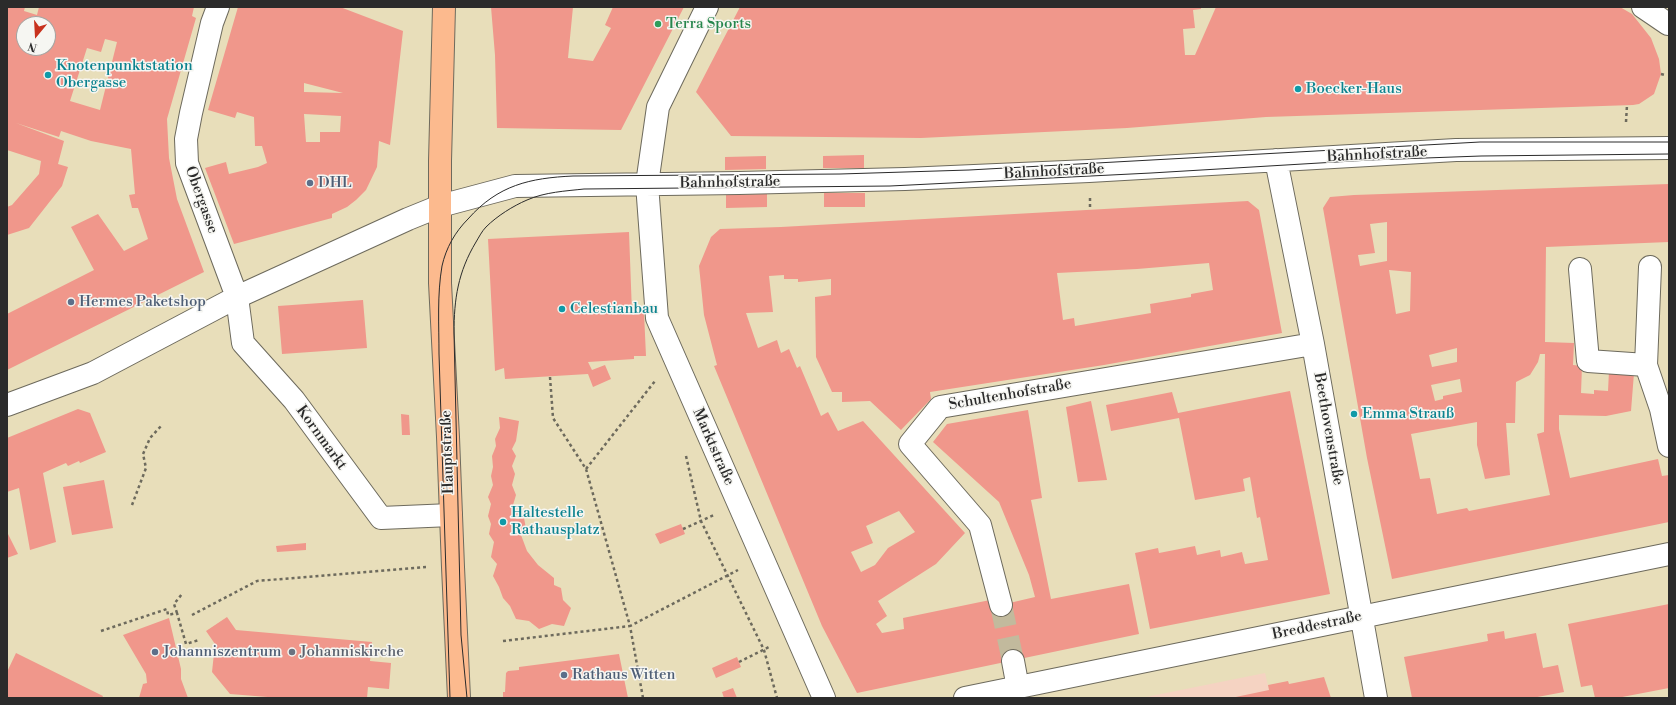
<!DOCTYPE html>
<html>
<head>
<meta charset="utf-8">
<style>
	body { margin:0 }
	#map { position:relative; width:1676px; height:705px; overflow:hidden; background:#e8deba; font-family:"Libre Bodoni",serif }
	canvas { display:block }
	.frame { position:absolute; inset:0; border:8px solid #2b2b2b; pointer-events:none }
	.north { position:absolute; left:16px; top:16px; width:40px; height:40px; box-sizing:border-box; background:#f6f6f2; border:1px solid #a5a5a2; border-radius:50%; rotate:198deg; font-size:11px; font-weight:700; line-height:16px; text-align:center; color:#2b2b2b }
	.north::after { content:''; display:block; margin:auto; width:14px; height:18px; background:#c8321e; clip-path:polygon(50% 0,100% 100%,50% 72%,0 100%) }
</style>
</head>
<body>
<div id="map">
<canvas width="1676" height="705"></canvas>
<div class="frame"></div>
<div class="north">N</div>
</div>
<script>
const context = document.querySelector('canvas').getContext('2d');
context.lineJoin = 'round';
function fillPath(path, color) { context.fillStyle = color; context.fill(path, 'evenodd'); }
function stroke(path, color, width, dash) { context.strokeStyle = color; context.lineWidth = width; context.lineCap = dash ? 'butt' : 'round'; context.setLineDash(dash || []); context.stroke(path); }
function write(font, color, halo, rows, align = 'center') {
  context.font = font + ' "Libre Bodoni",serif'; context.lineWidth = 3; context.setLineDash([]); context.textBaseline = 'middle'; context.strokeStyle = halo; context.fillStyle = color; for (const [text, x, y, turn = 0] of rows) {
    context.save(); context.translate(x, y); context.rotate((+turn || 0) * Math.PI / 180); context.textAlign = isNaN(turn) ? turn : align; if (halo) context.strokeText(text, 0, 0); context.fillText(text, 0, 0); context.restore();
  }
}
const built = new Path2D(`
	M1265,673L1271,698H1141Z`);
const building = new Path2D(`
	M7,7H25L24,11L37,15L39,7H194L192,16L196,18L167,119L169,158L177,199L204,272L7,370V314L94,270L71,227L98,214L124,251L148,239L138,208H132L129,195L135,194L131,149L91,141L61,131L59,137L16,123L64,141L58,164L68,167L62,186L29,228L7,235V207L12,205L39,174L41,161L7,150ZM24,24H48V48H24ZM105,39L117,42L100,110L70,101L87,48L101,52Z
	M238,7H340L403,31L390,145L379,141L377,167L366,190L356,200L347,207L332,214V218L234,244L205,168L226,162L229,174L258,167L267,163L262,146H255L254,117L237,112L235,118L208,110ZM304,83L343,93L304,92ZM304,114L341,116L340,132H320V142H306Z
	M491,7H573L568,58L593,61L611,28L605,25L613,7H684L621,130L497,128L495,55Z
	M740,7H1201V9L1193,10L1195,28L1183,29L1185,55H1195L1216,7H1620L1632,14L1651,38L1659,59L1661,74L1654,94L1639,104L1633,105L1266,117L1127,128L921,138L731,136L696,92Z
	M864,155V168H823V156Z
	M766,156V169L725,170V157Z
	M1669,184V242L1546,247L1545,342L1574,343L1573,365L1582,366L1581,393L1594,394V390L1608,391L1609,371L1634,373L1631,411L1606,416L1559,415V429L1570,478L1658,459L1662,476L1669,475V522L1392,579L1367,458L1323,208L1330,197L1354,195ZM1387,222V261L1360,266L1358,255L1375,253L1370,224ZM1389,270L1411,272L1410,311L1396,314ZM1457,348V362L1432,367L1429,355ZM1540,354H1545L1544,432L1537,434L1550,495L1469,511L1467,508L1437,514L1430,478L1420,479L1411,434L1477,422V445L1485,479L1510,475L1506,423H1515L1516,382L1530,375L1538,362ZM1460,379L1462,392L1443,396V399L1435,401L1431,385Z
	M824,193H865V207H824Z
	M767,194V207L726,208V195Z
	M1248,201L1259,210L1282,333L1104,365L930,392L931,399L901,430L870,401L842,402V392H832L816,357L815,297L831,295V279L798,282V279H784V275L769,276L773,312L746,313L758,348L777,340L781,353L789,349L797,368L800,366L821,416L828,412L838,431L863,421L965,533L936,564L878,601L887,616L876,624L882,633L904,629L903,618L990,600L1001,605L1035,597L1029,575L999,502L933,442L947,424L1028,410L1042,498L1031,500L1051,599L1129,584L1139,634L857,693L822,626L714,366L717,365L704,315L699,266L711,237L720,229L781,227ZM1209,263L1213,290L1191,294V297L1150,304L1151,313L1075,326L1074,318L1063,320L1057,273L1137,269ZM899,511L915,532L888,548L875,565L861,572L851,552L873,543L866,526Z
	M629,232L632,313H644L646,356H634V359L588,362L592,370L605,365L611,379L593,387L588,374L505,379L504,368L495,371L488,239Z
	M363,300L367,348L282,354L278,306Z
	M1290,391L1330,594L1150,629L1135,553L1158,548L1159,553L1195,546L1197,555L1220,550L1221,557L1242,552L1245,564L1268,560L1260,517L1257,518L1250,477L1243,479L1245,491L1195,500L1179,418L1111,431L1106,405L1172,392L1178,413Z
	M1091,401L1107,480L1078,482L1066,407Z
	M78,409L90,413L106,452L80,463L79,461L68,466L66,463L43,473L56,542L30,550L19,488L7,492V438Z
	M401,414L409,415L410,435H402Z
	M499,417L519,421L516,441L512,449L516,456L512,466L515,474L512,485L516,495L513,505L518,513L516,519L524,518L527,534L521,535L527,551L538,565L554,578V585L561,588L563,600L571,608L564,626L552,624L539,629L529,621L516,619L510,606L503,598L499,587L493,576L497,564L491,557L494,542L489,534L491,524L488,516L491,504L488,497L493,485L491,476L493,467L492,456L496,446L495,439L500,428Z
	M104,480L113,528L72,535L63,487Z
	M681,524L685,534L660,544L655,534Z
	M7,532L18,554L7,558Z
	M306,543V550L277,552L276,546Z
	M1669,604V688L1617,698H1595L1592,685L1581,687L1568,624Z
	M227,617L236,630L372,642L370,661L391,663L389,689L368,687L367,698H280L230,694L212,672L215,644L206,631Z
	M169,618L181,669V679L188,698H139L143,684L147,683L146,674L123,635Z
	M1504,631L1505,639L1536,633L1543,668L1558,665L1564,692L1532,698H1412L1404,657L1488,641L1487,634Z
	M16,653L103,696L102,698H7V672Z
	M619,654L628,698H503V692H505L506,673L508,671L519,670V667Z
	M737,657L741,667L716,678L712,668Z
	M1324,677L1331,698H1231L1269,690L1268,685L1288,681L1289,684Z
	M733,688L737,698H724L722,692Z`);
const minorTunnel = new Path2D(`
	M1001,605L1013,661`);
const path = new Path2D(`
	M1661,74L1665,75
	M1626,122L1627,105
	M1090,198V209
	M550,377L553,418L586,469L630,626L738,570
	M686,456L701,521L764,650L777,698
	M586,469L655,381
	M132,505L146,468L143,454L150,438L162,425
	M683,529L714,515
	M177,613L174,604L182,594
	M192,615L257,581L426,567
	M101,631L167,609L168,615L177,613L186,644L199,640
	M503,641L630,626L643,698
	M739,662L771,646`);
const minor = new Path2D(`
	M218,7L212,23L191,113L186,139L187,163L237,297L243,343L294,400L381,518L451,515
	M707,7L658,107L647,184L657,318L824,698
	M1643,7L1668,24
	M1276,160L1313,344L1376,698
	M1650,267L1646,365L1661,409L1669,446
	M1580,269L1588,361L1646,365
	M7,405L93,373L237,297L408,219L440,206L515,186L739,183L905,179L1089,171L1456,150L1669,148
	M1001,605L980,525L910,444L940,407L1313,344
	M1013,661L1018,688
	M965,698L1669,554`);
const major = new Path2D(`
	M444,7L440,161V283L448,437L453,567L459,698`);
const tram = new Path2D(`
	M450,698L439,354C439,325 437,295 442,266C446,248 455,232 468,219C498,185 530,178 573,176L840,174L969,170L1480,142H1669
	M467,698L461,635L454,333C454,299 458,272 476,242C479,237 482,231 486,227C497,216 513,206 527,200C545,192 566,191 584,189L890,186L1151,173L1370,160L1481,156L1669,154`);
const markers = [
	[658,24,4,"#2e9e5b"],
	[48,75,4,"#0f9aa8"],
	[1298,89,4,"#0f9aa8"],
	[310,183,4,"#5c6f8a"],
	[71,302,4,"#5c6f8a"],
	[562,309,4,"#0f9aa8"],
	[1354,414,4,"#0f9aa8"],
	[503,522,4,"#0f9aa8"],
	[155,652,4,"#5c6f8a"],
	[292,652,4,"#6b7280"],
	[564,675,4,"#5c6f8a"]
];
const leisureNames = [
	["Terra Sports",666,24]
];
const cultureNames = [
	["Knotenpunktstation",56,66],
	["Obergasse",56,83],
	["Boecker-Haus",1306,89],
	["Celestianbau",570,309],
	["Emma Strauß",1362,414],
	["Haltestelle",511,513],
	["Rathausplatz",511,530]
];
const streetNames = [
	["Bahnhofstraße",1377,155,-3],
	["Bahnhofstraße",1054,172,-3],
	["Bahnhofstraße",730,183,-1],
	["Obergasse",201,200,70],
	["Schultenhofstraße",1010,395,-10],
	["Beethovenstraße",1328,429,80],
	["Kornmarkt",321,438,54],
	["Marktstraße",713,447,66],
	["Hauptstraße",448,452,-92],
	["Breddestraße",1317,626,-12]
];
const serviceNames = [
	["DHL",318,183],
	["Hermes Paketshop",79,302],
	["Johanniszentrum",163,652],
	["Rathaus Witten",572,675]
];
const worshipNames = [
	["Johanniskirche",300,652]
];
fillPath(built, '#f5d3c2');
fillPath(building, '#f0978b');
stroke(minorTunnel, '#c2ba9d', 22, [22, 11]);
stroke(minor, '#6d6a5d', 24);
stroke(major, '#6d6a5d', 24);
stroke(path, '#6d6a5d', 2.5, [3, 3]);
stroke(minor, '#fff', 22);
stroke(major, '#fcba8e', 22);
stroke(tram, '#2b2b2b', 1);
for (const [x, y, r, color] of markers) { const dot = new Path2D(); dot.arc(x, y, r, 0, 2 * Math.PI); context.fillStyle = color; context.fill(dot); stroke(dot, '#f6f6f2', 1.5); }
write('15px', '#27864d', '#f6f6f2', leisureNames, 'left');
write('15px', '#0d838f', '#f6f6f2', cultureNames, 'left');
write('15px', '#2b2b2b', '#f6f6f2', streetNames);
write('15px', '#4e5e75', '#f6f6f2', serviceNames, 'left');
write('15px', '#5b616d', '#f6f6f2', worshipNames, 'left');
</script>
</body>
</html>
